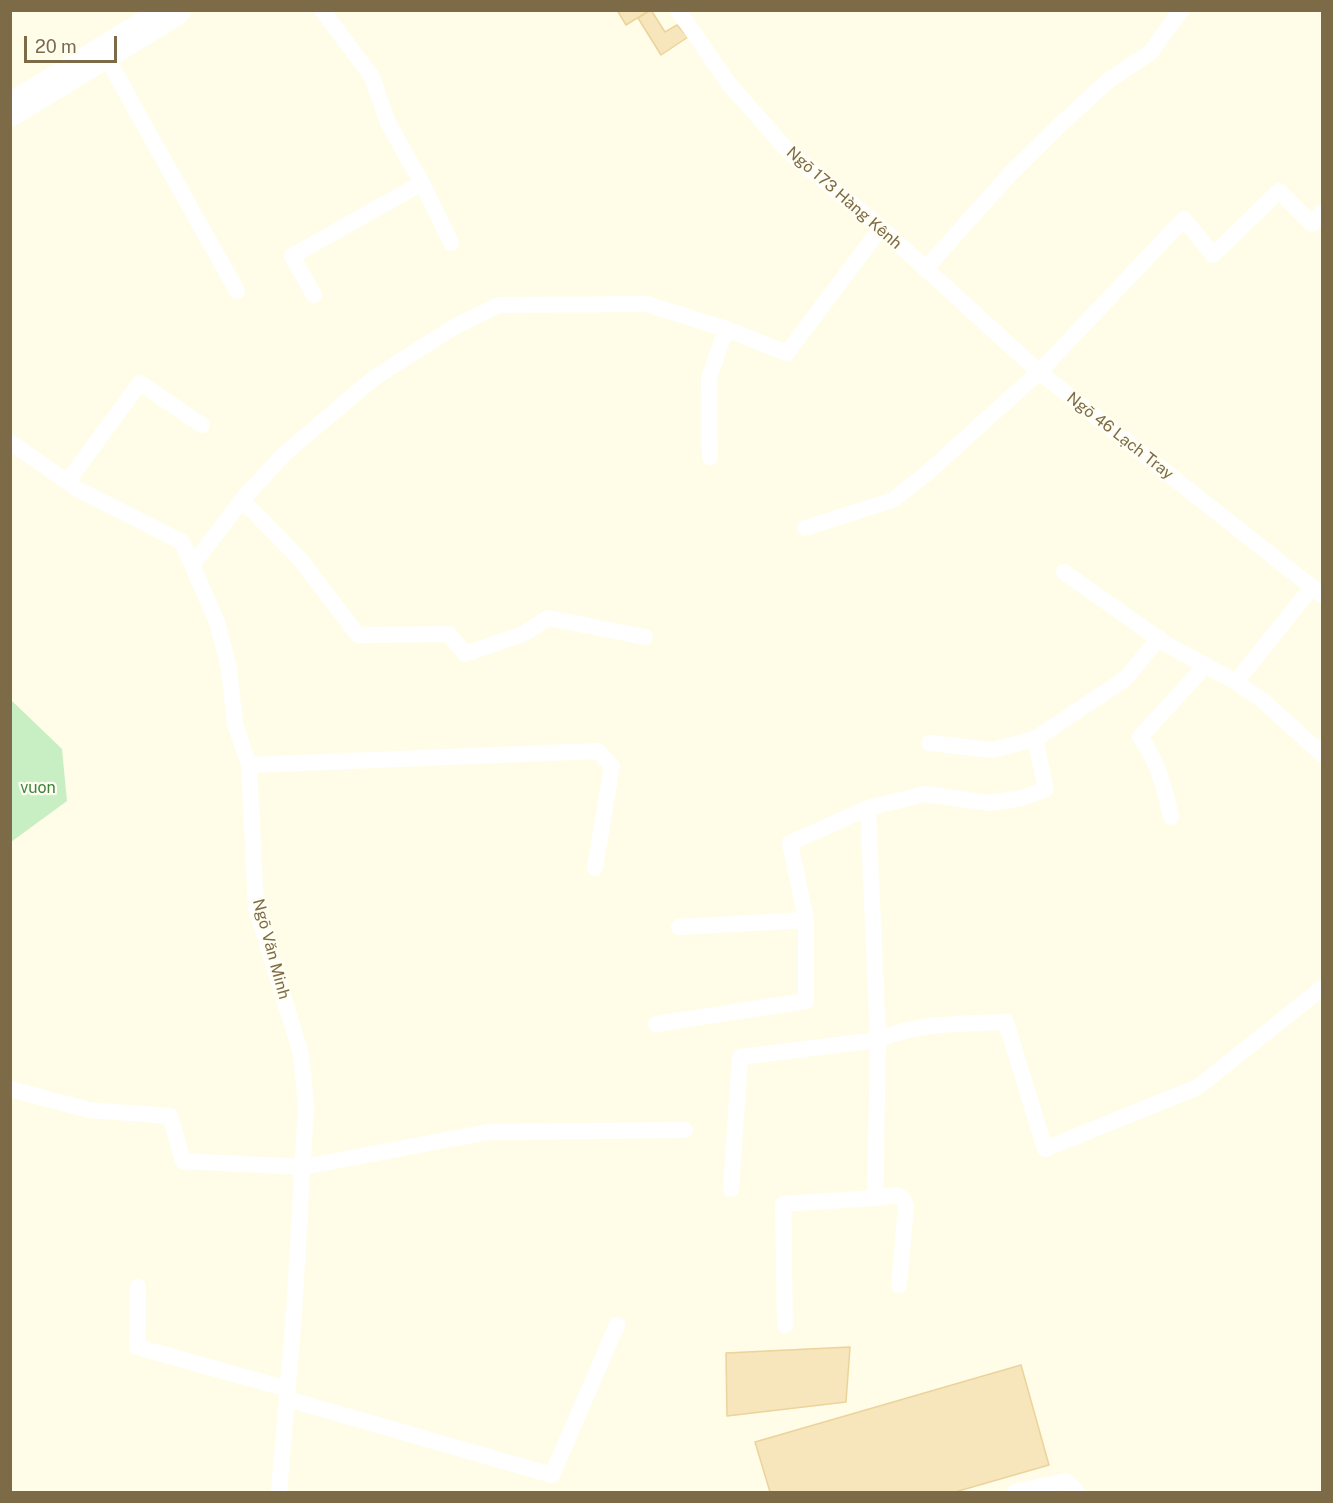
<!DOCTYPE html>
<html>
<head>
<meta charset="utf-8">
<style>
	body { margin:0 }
	#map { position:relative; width:1333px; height:1503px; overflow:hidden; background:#fffde8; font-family:"Public Sans",sans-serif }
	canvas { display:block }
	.frame { position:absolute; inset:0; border:12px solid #7d6b48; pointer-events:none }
	.scale { position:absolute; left:24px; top:36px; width:93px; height:27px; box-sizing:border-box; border:3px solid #7d6b48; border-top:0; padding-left:8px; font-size:18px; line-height:21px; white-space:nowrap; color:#7d6b48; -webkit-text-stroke:4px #fffef1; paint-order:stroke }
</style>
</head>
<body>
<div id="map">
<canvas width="1333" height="1503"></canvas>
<div class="frame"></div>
<div class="scale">20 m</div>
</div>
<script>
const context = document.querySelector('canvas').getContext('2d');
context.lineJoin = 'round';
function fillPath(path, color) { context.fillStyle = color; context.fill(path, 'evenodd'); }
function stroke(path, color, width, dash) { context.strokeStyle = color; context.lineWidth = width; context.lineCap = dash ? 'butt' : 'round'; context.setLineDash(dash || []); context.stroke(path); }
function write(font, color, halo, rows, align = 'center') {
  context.font = font + ' "Public Sans",sans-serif'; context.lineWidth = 4.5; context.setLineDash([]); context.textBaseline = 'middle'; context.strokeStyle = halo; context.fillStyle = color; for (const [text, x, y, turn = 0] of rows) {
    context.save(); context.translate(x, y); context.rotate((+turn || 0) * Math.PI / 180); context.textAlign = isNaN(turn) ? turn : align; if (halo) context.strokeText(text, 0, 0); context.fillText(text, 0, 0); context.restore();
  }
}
const green = new Path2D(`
	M10,699L62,749L67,801L11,842Z`);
const building = new Path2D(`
	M617,10H650L626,25Z
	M651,10L665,32L677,25L688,37L661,55L638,18Z
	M850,1347L846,1402L727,1416L726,1353Z
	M1021,1365L1049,1465L955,1492H770L755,1442Z`);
const service = new Path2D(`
	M322,10L372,77L388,123L422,183L451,243
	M678,10L729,84L789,152L881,228L1039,372L1322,595
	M104,53L237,291
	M925,269L1012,172L1063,122L1109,80L1151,52L1181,10
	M314,295L292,256L422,183
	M10,442L79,490L182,542L217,622L229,668L235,724L249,765L256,908L301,1054L306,1106L294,1314L279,1492
	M710,457L709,378L726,329L787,353L881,228
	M67,482L140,383L202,425
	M242,500L300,559L358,635L449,634L465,654L523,634L548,618L645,637
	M805,528L893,500L927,473L1039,372L1184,219L1213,255L1279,191L1312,224L1322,212
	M193,564L242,500L283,455L374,378L454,327L499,305L647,304L726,329
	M1064,572L1166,644L1236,682L1262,700L1322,754
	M1236,682L1312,587
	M929,743L992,750L1035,739L1125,679L1159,638
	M249,765L598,751L612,766L595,868
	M1171,817C1165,788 1158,762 1140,737L1206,665
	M679,927L806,920L790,843L868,808L925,794L989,803L1022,798L1046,789L1035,739
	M656,1024L806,1001V920
	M10,1089L89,1110L170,1116L183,1161L303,1167L488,1132L685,1130
	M731,1189L740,1057L878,1040C917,1022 964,1024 1006,1022L1045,1149L1198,1087L1322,988
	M875,1198L897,1195L903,1199L906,1207L899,1285
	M138,1287L137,1347L288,1389
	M785,1325L783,1204L875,1198L878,1040L868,808
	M287,1399L552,1475L617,1325
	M1015,1492L1066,1481L1077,1492`);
const tertiary = new Path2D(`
	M10,110L174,10`);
const streetNames = [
	["Ngõ 173 Hàng Kênh",844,198,41],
	["Ngõ 46 Lạch Tray",1120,436,38],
	["Ngõ Văn Minh",271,949,75]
];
const parkNames = [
	["vuon",38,788]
];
fillPath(green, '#c8efc4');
fillPath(building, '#f7e6bc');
stroke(building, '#ecd39b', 1.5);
stroke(service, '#fff', 16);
stroke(tertiary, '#fff', 33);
write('16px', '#7d6b48', '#fffef1', streetNames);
write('16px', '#3e843f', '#fffef1', parkNames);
</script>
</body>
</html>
